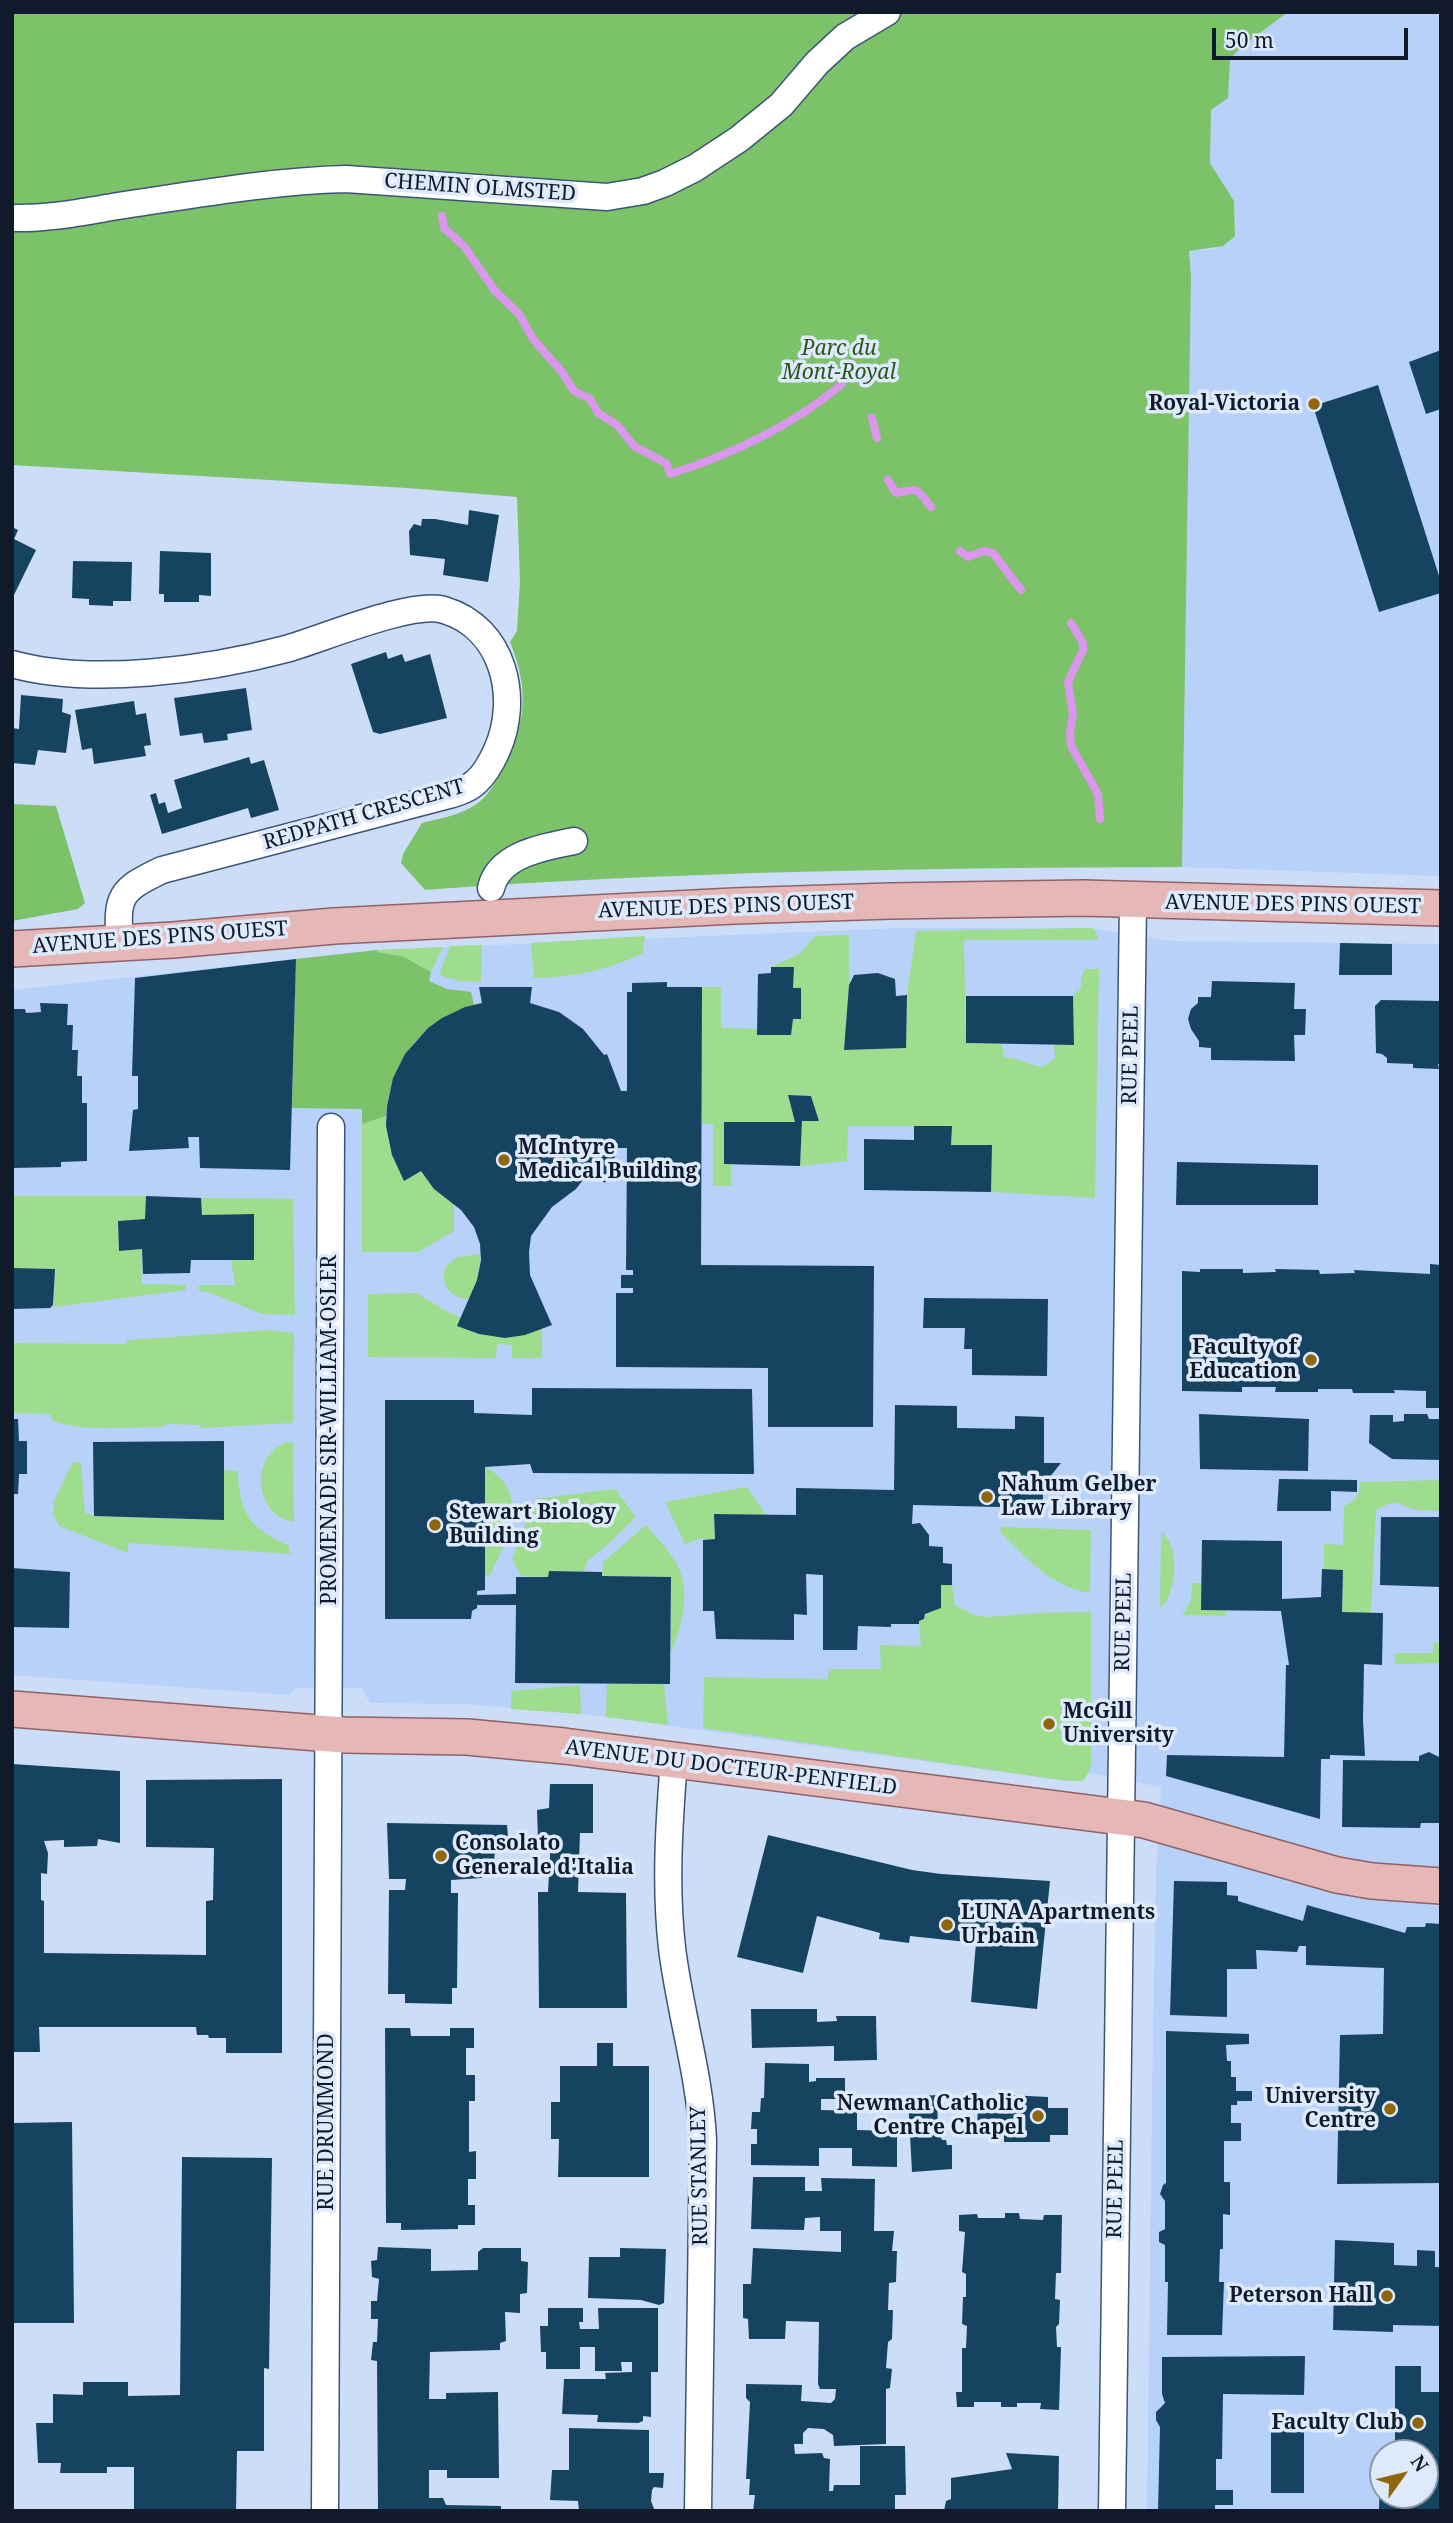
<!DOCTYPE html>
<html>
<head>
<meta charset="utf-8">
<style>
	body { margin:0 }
	#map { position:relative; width:1453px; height:2523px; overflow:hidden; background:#ccddf8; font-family:"Noto Serif",serif }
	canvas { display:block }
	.frame { position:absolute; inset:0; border:14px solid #101a2a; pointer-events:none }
	.north { position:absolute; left:1369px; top:2439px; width:70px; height:70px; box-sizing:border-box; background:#deeafc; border:2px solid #8c97a8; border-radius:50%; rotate:56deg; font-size:19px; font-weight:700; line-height:28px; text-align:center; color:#101a2a }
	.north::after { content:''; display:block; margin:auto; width:24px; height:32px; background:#90660d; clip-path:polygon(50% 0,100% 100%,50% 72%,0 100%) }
	.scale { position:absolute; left:1212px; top:28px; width:196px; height:32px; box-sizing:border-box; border:4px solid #101a2a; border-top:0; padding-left:9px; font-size:21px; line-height:24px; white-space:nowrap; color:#101a2a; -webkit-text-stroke:5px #deeafc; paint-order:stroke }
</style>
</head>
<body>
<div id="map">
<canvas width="1453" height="2523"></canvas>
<div class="frame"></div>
<div class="north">N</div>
<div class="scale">50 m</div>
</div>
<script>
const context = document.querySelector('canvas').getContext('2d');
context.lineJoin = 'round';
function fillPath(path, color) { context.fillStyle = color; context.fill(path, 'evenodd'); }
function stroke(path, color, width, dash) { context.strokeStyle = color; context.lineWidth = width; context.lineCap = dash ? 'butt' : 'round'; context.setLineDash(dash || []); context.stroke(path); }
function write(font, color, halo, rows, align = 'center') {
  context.font = font + ' "Noto Serif",serif'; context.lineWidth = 7; context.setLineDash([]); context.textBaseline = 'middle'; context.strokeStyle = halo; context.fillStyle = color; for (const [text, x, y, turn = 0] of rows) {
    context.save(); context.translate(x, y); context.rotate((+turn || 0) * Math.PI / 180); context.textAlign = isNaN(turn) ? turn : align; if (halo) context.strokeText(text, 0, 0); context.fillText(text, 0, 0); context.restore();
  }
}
const built = new Path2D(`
	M1288,12H1441V876L1182,867L1191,276L1189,251L1213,249L1236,228L1234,201L1210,163L1211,110L1221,104L1230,59L1240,48Z
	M899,928H1092L1173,941L1441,944V2511H1147L1153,2024L1156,1875L1161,1787L1084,1772L1067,1781L600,1716L468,1704L370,1703L362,1688H297L289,1695L12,1675V990L377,950ZM1383,2453H1425V2495H1383Z`);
const green = new Path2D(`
	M1092,928L1096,931L1098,940H964L966,1043L1002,1044L1004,1057C1019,1058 1028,1065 1043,1067L1055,1058L1054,1045H1074L1073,996L1081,988V978L1085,969H1099L1095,1198L991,1192L992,1145H951V1126H848L847,1161L800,1166L802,1121H819L811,1096L788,1095L795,1122H724V1163L731,1164V1186H713V1125L702,1123V987H721V1028L757,1029L758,1035H791L793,1019H801V988H793L794,967H771L801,953L815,936L849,935V985L844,1050L906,1048L907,995L916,931Z
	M645,936L643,953C608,970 573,978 534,978L531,943Z
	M482,945L481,982L459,981L439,975L450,946Z
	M443,947L431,972L414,962L377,952V950Z
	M386,1116L392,1155L404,1180L421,1171L434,1189L454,1205V1231L418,1252H362V1124Z
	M12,1196H146L145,1219L118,1221L119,1251L142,1249V1284L186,1285V1290L54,1307L55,1269L12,1268Z
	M201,1198L293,1199L295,1315L262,1314L208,1292L199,1291V1285H235L231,1260L254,1259V1214L202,1215Z
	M481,1254L477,1280L469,1299C451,1299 439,1285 446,1266L457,1257Z
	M417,1293L444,1310L487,1329L542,1327V1358H512V1345L497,1344L496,1358L368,1357V1294Z
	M271,1330L294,1333L293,1423L201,1428L200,1425L165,1424L164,1427C132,1427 81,1432 53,1421L50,1414L12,1413V1343L125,1344L129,1340Z
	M285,1443H293L294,1522C255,1517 249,1457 285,1443Z
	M73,1462L81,1463L85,1513L94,1516L223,1520L224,1470L238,1471C239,1514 250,1528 289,1546L290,1554L128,1543V1553L59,1526L53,1515L54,1501Z
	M485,1467C532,1491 508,1540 490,1575L485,1576Z
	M1441,1480V1511C1434,1510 1425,1511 1418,1510C1395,1505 1399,1497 1376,1510L1371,1613L1342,1612L1343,1570L1324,1569V1544L1343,1545L1344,1506C1357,1500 1359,1496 1360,1482Z
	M747,1487L766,1515L714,1514L715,1539H698L685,1544L665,1502Z
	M615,1489L636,1517L603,1549L588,1560L584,1571H549L548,1577L521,1576L512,1559L535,1499Z
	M646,1525C655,1536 666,1547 674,1559C693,1589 682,1624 671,1654V1577L602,1576L603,1562Z
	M999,1527L1091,1530L1090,1593C1050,1586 1030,1561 1002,1534Z
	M1161,1532C1180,1543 1178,1595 1160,1608Z
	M1192,1583H1201V1610H1226V1616L1182,1615L1191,1601Z
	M941,1585H952L955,1605L974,1615L988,1617L1037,1613L1091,1612V1762L1090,1770L1083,1781H1067L703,1728L704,1677L828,1679L829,1669H881L880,1645L921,1646L919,1621L924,1619Z
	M1434,1643H1441V1663L1395,1664V1653H1433Z
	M607,1684H664L668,1725L606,1717Z
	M580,1685L581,1714L511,1709V1691Z`);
const forest = new Path2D(`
	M12,12H1288L1240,48L1230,59L1228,98L1211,110L1210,163L1234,201L1235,236L1223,246L1189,251L1191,276L1182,867C929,868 677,871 425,890L401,863L403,854L422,823C441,818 462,815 478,803C488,796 495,783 501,772C526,726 530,691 510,642L517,631L520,581L517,497L407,488L12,465Z
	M12,804L56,806L85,903L78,909L12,921Z
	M377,950V952L404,957L431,972L429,981L447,989L471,992L474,1005C422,1020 390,1062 386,1116L362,1124V1109L292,1108L296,959Z`);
const stream = new Path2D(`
	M442,216L444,228L464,246L495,291L519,314L533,339L562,372L574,391L590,399L598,413L617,425L634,446L667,464L670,474C733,454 791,427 842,384
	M872,418L877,438
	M888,480L896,493C919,489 915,486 931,507
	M960,551L968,557L984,551L993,553L1021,590
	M1071,623L1083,643V650L1068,682L1073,714L1070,732L1071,746L1098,794L1100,819`);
const building = new Path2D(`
	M1441,350V409L1426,414L1409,362Z
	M1378,385L1441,582V593L1379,612L1313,406Z
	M469,510L499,515L488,582L443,575L445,559L410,555L409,531L414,524L421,526L422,519H435L468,525Z
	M12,527L18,530L14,539L36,550L12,599Z
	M160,551L211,553V596L199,595V602H164V594H159Z
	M73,561L132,562L131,601H113V606L89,605V599L72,598Z
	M386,652L388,659L402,654L405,662L430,654L447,718L380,734L373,732L351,664Z
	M246,688L252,730L227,734L228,740L204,743L202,733L180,736L174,698Z
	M21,695L63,699L62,712L71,715L66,753L38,750L35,765L12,763V728L19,729Z
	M134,701L136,715L146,713L151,745L144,746L146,756L94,764L92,748L82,750L75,710Z
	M249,757L251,764L264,760L279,810L251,818L248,808L162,834L150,795L156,793L159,804L165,802L168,813L182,808L174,780Z
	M1340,943L1392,944V975H1339Z
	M296,959L290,1170L200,1168L199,1137H188L189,1148L129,1151L133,1110L138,1109V1076H132L135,978Z
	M771,967H794L793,988H801V1019H793L791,1035H757L758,974L771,973Z
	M878,973L895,979L896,996L907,995L906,1048L844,1050L849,985L854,975Z
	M1212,981L1295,983L1294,1009H1306L1305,1035H1294L1295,1061L1211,1060V1048L1199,1047V1041L1191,1029L1188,1019L1191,1009L1198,1003V997H1211Z
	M667,982V987H702L701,1265L874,1266L873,1427H768V1368L616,1367V1293H633V1288H621V1275H633V1270H626L627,1148H618L605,1183L589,1172L576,1189L552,1207L531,1236L529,1252L530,1275L552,1325L525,1335L505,1338L479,1334L457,1326L477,1280L481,1260L480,1244L474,1227L461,1210L434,1189L421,1171L404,1181L392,1155L386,1126L387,1106L393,1078L405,1054L428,1028L442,1018L465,1007L482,1003L479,987H532L530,1003L559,1012L583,1029L604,1055L607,1054L621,1091H627V992H632V983Z
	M966,996H1073L1074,1045L966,1043Z
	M1381,1000L1441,1001V1064H1438L1439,1069L1413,1068V1064L1387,1063V1058L1382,1054L1376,1053L1375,1006Z
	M40,1003L68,1004L67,1025H73L72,1050H78L77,1076H82V1103H87V1161L61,1162V1167L12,1168V1009H25L26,1013L41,1012Z
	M788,1095L811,1096L819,1121H802L800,1166L724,1164V1122H795Z
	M914,1126H952L951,1145H992L991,1192L864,1190V1139L914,1140Z
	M1177,1162L1318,1165V1205H1176Z
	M146,1196L201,1198L202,1215L254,1214V1260H191L190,1273L143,1274L142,1249L119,1251L118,1221L145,1219Z
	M1430,1264L1441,1265V1408H1426V1391L1394,1390L1395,1393H1353L1352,1389H1318V1392H1275L1276,1387H1242V1392L1182,1391V1271L1200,1272V1269H1243V1273L1276,1272L1275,1269L1319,1270L1320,1274L1355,1273L1354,1270L1430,1274Z
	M12,1268L55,1269L53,1305L50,1308L12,1309Z
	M924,1298L1048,1299L1047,1376L972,1375V1349H964L965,1328H923Z
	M532,1388L752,1389L754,1474L533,1473L530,1464L485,1467V1590L477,1591V1595L516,1594V1577H548L549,1571L602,1572V1576L671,1577L670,1684L515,1683L516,1605H477V1608L472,1611L471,1619H385V1400H474V1413L532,1415Z
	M895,1405L957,1406V1428L1015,1429V1416L1044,1417V1463H1061L1045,1483L1043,1482V1508L913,1505L912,1524L920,1523L929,1535V1546L943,1547V1563L952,1564V1585H941V1608L925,1614L924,1619L919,1621V1624H891V1627L858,1626L857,1650H823V1575L806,1574L807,1615L794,1614V1640L716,1639L714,1611H703V1540L715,1539L714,1514L796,1515V1488L894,1490Z
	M1199,1414L1309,1419L1308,1471L1200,1469Z
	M1404,1414H1427L1429,1419H1441V1460L1392,1459L1369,1443L1370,1415H1393V1422L1404,1421Z
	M12,1419H18L19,1441H27V1474H19L18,1494H12Z
	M224,1441V1520L94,1516L93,1442Z
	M1279,1479L1357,1480V1492L1331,1491V1511H1277Z
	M1381,1517H1441V1587L1380,1585Z
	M1202,1540L1282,1541V1599L1321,1597L1322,1569L1343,1570L1342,1612L1383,1613L1382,1665L1364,1664L1363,1720L1365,1756L1330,1755V1759H1321L1320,1819L1166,1776L1167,1755L1284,1757L1286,1665H1289L1281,1611L1201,1610Z
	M12,1568L70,1572L69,1628L12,1627Z
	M1429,1752L1439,1757L1441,1823H1421L1420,1828L1342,1827L1343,1760L1419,1761V1756Z
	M12,1764L120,1771V1843L98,1839L97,1846L64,1847V1840L44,1841L48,1853L47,1874L41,1873V1900L44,1901V1953L206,1955V1901L213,1900L214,1848L146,1847V1780L282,1779V2053H226V2038H209L208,2035H197L196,2027H39L40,2052H12Z
	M550,1784H593V1833H580L578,1892L626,1893L627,2008H539L538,1892H548L551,1838L538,1839L537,1810L549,1808Z
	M387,1823L507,1825L509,1849L495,1850L494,1862H481L482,1878L451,1880V1893H458L457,1988H452V2004L405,2003V1994H388L389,1890H405L406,1879H389Z
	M768,1835L912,1870L941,1874L1050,1881L1037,2009L971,2002L976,1943L910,1936L909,1943L879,1939L880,1933L817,1916L803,1973L737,1957Z
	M1174,1881L1227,1882V1895L1238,1896V1901L1303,1921L1307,1905L1405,1933L1407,1927H1425L1426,1923L1441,1924V2183L1337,2184L1340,2035L1383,2034L1384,1968L1306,1965V1946H1299L1297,1952L1256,1950L1257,1969H1227V2017L1170,2015Z
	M751,2009H817V2022L837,2021L836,2016H876L877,2060L834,2061V2046L752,2048Z
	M385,2028H410L411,2036H450V2028H474V2048H466V2075H475V2101H469V2152L476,2151V2179H468V2205H475V2225H458V2229L401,2230V2223H386Z
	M1166,2031L1249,2034V2044L1226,2045L1227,2061H1231V2077H1236V2091H1252V2101H1237V2105H1231V2123H1241V2141H1224V2182H1230V2215L1223,2214V2249H1220L1219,2282H1224L1222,2335H1167L1168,2282H1165V2245L1159,2242V2232L1165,2229V2201L1160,2194L1163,2185L1166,2183Z
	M597,2043H613V2066H649V2177H558L559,2139H551V2102H560V2066H597Z
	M765,2063L809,2064V2082L816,2081V2078H845V2099H821V2110L857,2111V2130L897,2131V2167L852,2166V2148H819V2166L751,2165V2144H757V2129H751L752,2112H760L761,2098H764Z
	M937,2095L938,2131L942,2140H946L947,2145H952V2169L912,2172L908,2097Z
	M1007,2095L1048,2097V2108H1068V2135H1050V2142H1004V2135L977,2134L978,2102H1008Z
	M72,2122L74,2323H12V2123Z
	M182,2157L272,2158L269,2369L264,2368V2451H237L236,2511H134V2467H107V2473H60L61,2463H38L36,2423H53V2394L83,2395V2382H128V2396L180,2395Z
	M753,2177H805V2191H822L821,2178L875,2179L874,2231H894L892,2251H897L896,2282L889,2283L888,2310H893L892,2339L888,2342L886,2368L892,2369L890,2388L886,2389V2444L834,2446L833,2435L824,2429L808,2428L803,2433V2444H794L795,2454L822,2453L824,2458L830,2459L829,2491H833L834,2485H860V2446H905L906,2495H895V2511H753L755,2495H749L750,2479H746L750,2402L746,2398V2384L802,2385L801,2401L831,2403L835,2399L836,2389H820L818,2384L819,2322L786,2321L785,2339H749L748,2319L743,2318V2284H751L753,2248L841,2252V2231H820V2217L805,2218L804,2230L751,2229Z
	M1005,2213H1019L1020,2219L1043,2220L1044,2215H1062L1061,2273H1056L1055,2299L1060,2300L1059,2324L1056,2327L1057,2347H1061L1059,2410L1040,2409L1041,2403H1017V2407H1001V2402H974V2407H957L956,2392H962V2348H966L967,2326L962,2324L963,2297H966V2274L962,2272L965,2232L959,2231V2215L977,2214L978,2218H1005Z
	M1335,2240L1394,2243V2265L1417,2266V2250L1435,2251V2267H1441V2326L1393,2325V2332L1333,2330Z
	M378,2247L431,2249V2271L478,2270V2252L483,2248H521V2261L528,2262L527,2293L520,2294V2313L505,2312L506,2341L500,2343V2350L430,2352L429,2399H446V2393L498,2392L499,2478H447V2470H429V2498H443L446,2505L501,2506V2511H378L377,2361L371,2360L373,2342H377L378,2319H371V2301H377L379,2279L372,2277L371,2261L377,2260Z
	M620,2248L666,2249L664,2303L659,2305L641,2300L588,2298L589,2257H620Z
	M548,2308H583V2322H579L580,2329H599L598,2308H658V2372H651V2417L643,2416V2421L638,2423L597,2422L598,2415L562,2414L564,2379H606L605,2373L632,2372V2362H621L622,2371H595V2347H580V2369H546V2352H541L540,2326H548Z
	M1305,2356L1304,2395L1223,2394L1222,2459H1216V2490H1233V2505H1215V2511H1158L1160,2427L1156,2420V2412L1165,2403L1162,2394V2357Z
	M1395,2366H1421V2392H1441V2511L1379,2509L1380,2472L1383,2473V2495H1425V2453H1395Z
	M1271,2427H1304V2493H1271Z
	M569,2428L649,2430V2473H664L663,2488L654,2487L652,2490L651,2501L655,2511H579L578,2501L550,2500L552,2470H569Z
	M1006,2453L1059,2456L1058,2511H944L946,2501L951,2499V2478L1012,2469Z`);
const minor = new Path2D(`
	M12,218C49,219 82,212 118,206C193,195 269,181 346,179L607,197L643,191L665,183L695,168L739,139L781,105L817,63L845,37L887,12
	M12,664C91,686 207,670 286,649C322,639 413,600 444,610C504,628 520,698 497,750C492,761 486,773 477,781C469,789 459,792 449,795L162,870C120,890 116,896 120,942
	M491,888C499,854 544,847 574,841
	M674,1760C669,1823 665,1886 672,1948C680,2013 700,2075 703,2140L698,2511
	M325,2511L331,1127
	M1112,2511L1133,901`);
const major = new Path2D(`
	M12,949L173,940L334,926L734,906L890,901L1083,898L1441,908
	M12,1709L344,1735L467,1737L564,1746L1144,1820L1337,1875L1372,1881L1441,1886`);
const markers = [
	[1314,404,7,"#90660d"],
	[504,1160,7,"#90660d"],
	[1311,1360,7,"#90660d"],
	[987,1497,7,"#90660d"],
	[435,1525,7,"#90660d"],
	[1049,1724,7,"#90660d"],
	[441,1856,7,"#90660d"],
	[947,1925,7,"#90660d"],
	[1390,2109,7,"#90660d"],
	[1038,2116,7,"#90660d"],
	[1387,2296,7,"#90660d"],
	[1418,2423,7,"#90660d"]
];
const streetNames = [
	["CHEMIN OLMSTED",480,188,4],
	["REDPATH CRESCENT",364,815,-16],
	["AVENUE DES PINS OUEST",1293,905,1],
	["AVENUE DES PINS OUEST",726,907,-2],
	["AVENUE DES PINS OUEST",160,938,-4],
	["RUE PEEL",1131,1055,-89],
	["PROMENADE SIR-WILLIAM-OSLER",330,1430,-90],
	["RUE PEEL",1124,1622,-89],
	["AVENUE DU DOCTEUR-PENFIELD",731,1768,7],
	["RUE DRUMMOND",327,2122,-90],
	["RUE STANLEY",700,2176,-91],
	["RUE PEEL",1116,2189,-89]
];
const parkNames = [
	["Parc du",839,349],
	["Mont-Royal",839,373]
];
const poiNames = [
	["Royal-Victoria",1300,404],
	["McIntyre",518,1148,"left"],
	["Medical Building",518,1172,"left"],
	["Faculty of",1297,1348],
	["Education",1297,1372],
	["Nahum Gelber",1001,1485,"left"],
	["Law Library",1001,1509,"left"],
	["Stewart Biology",449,1513,"left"],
	["Building",449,1537,"left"],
	["McGill",1063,1712,"left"],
	["University",1063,1736,"left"],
	["Consolato",455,1844,"left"],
	["Generale d'Italia",455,1868,"left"],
	["LUNA Apartments",961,1913,"left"],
	["Urbain",961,1937,"left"],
	["University",1376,2097],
	["Centre",1376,2121],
	["Newman Catholic",1024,2104],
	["Centre Chapel",1024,2128],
	["Peterson Hall",1373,2296],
	["Faculty Club",1404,2423]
];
fillPath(built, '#b7d1f9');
fillPath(green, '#9edd8d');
fillPath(forest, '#7bc268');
stroke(stream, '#db96ee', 8);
fillPath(building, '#164460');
stroke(minor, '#3d547a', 29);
stroke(major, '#8f6166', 38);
stroke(minor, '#fff', 26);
stroke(major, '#e5b7b7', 35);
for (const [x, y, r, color] of markers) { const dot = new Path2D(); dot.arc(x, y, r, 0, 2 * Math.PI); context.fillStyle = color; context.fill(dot); stroke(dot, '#deeafc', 2.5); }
write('21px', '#101a2a', '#deeafc', streetNames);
write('italic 21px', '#29571b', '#deeafc', parkNames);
write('bold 21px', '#101a2a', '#deeafc', poiNames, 'right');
</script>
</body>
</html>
